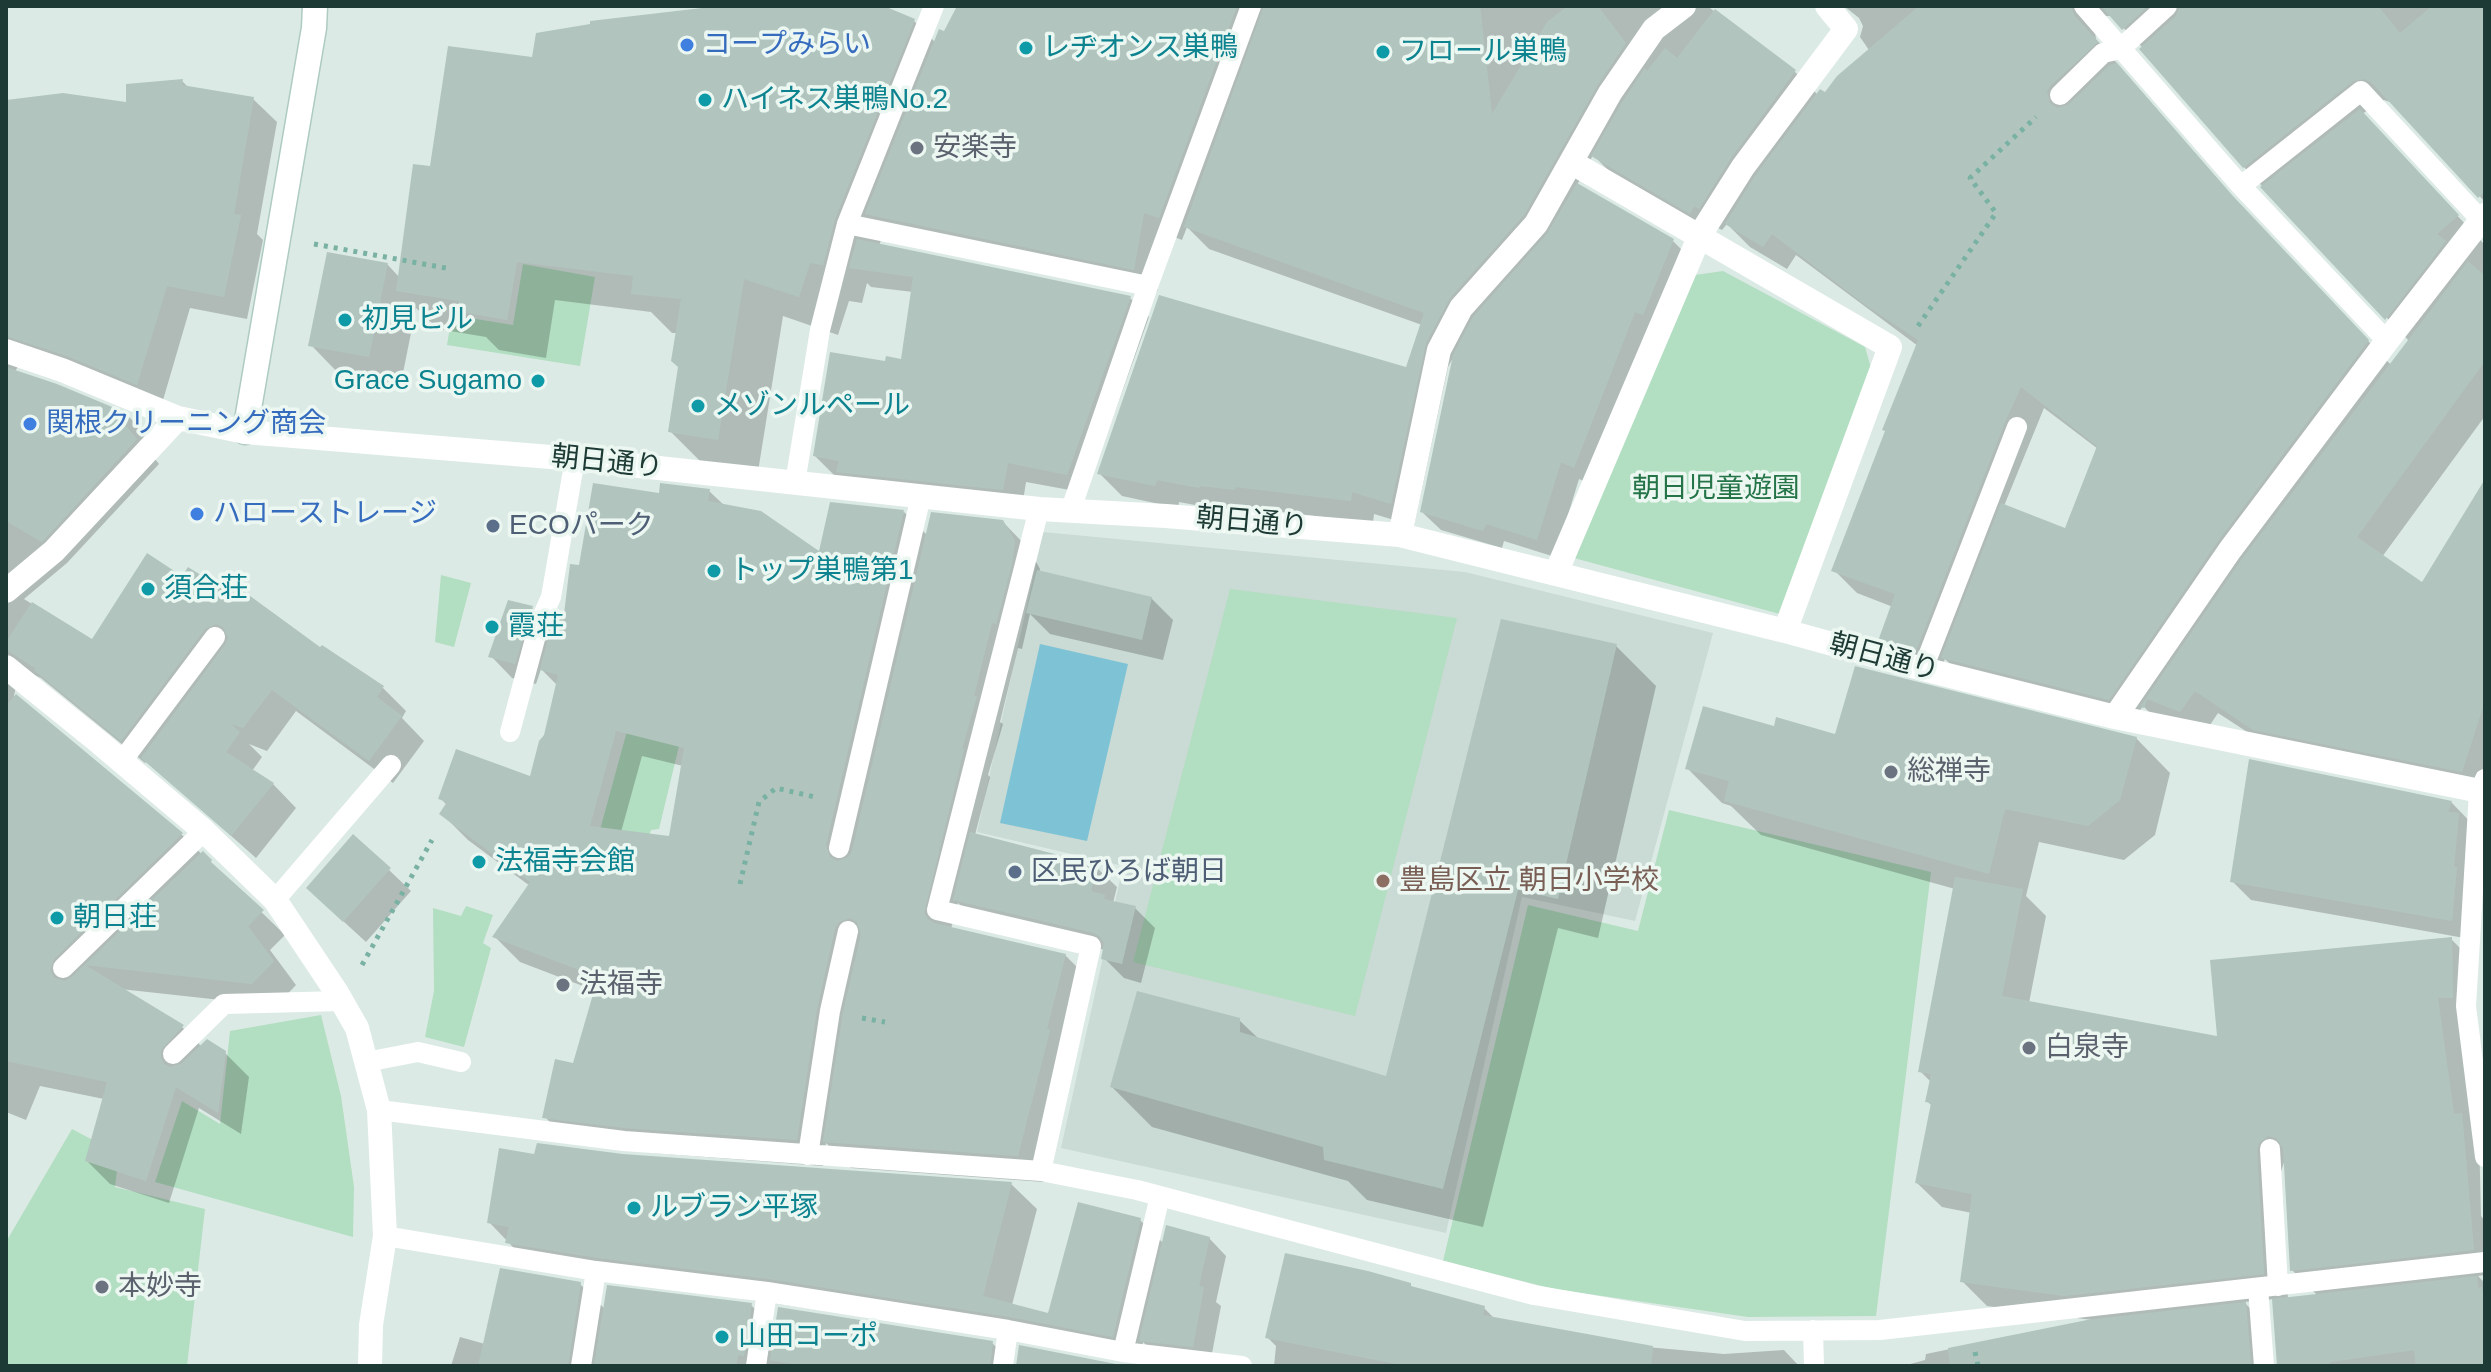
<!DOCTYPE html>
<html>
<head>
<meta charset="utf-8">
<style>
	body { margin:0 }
	#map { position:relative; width:2491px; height:1372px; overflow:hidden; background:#dceae5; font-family:Arial,sans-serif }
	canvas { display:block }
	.frame { position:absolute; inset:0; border:8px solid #1d3a34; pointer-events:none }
</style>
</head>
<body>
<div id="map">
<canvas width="2491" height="1372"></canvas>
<div class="frame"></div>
</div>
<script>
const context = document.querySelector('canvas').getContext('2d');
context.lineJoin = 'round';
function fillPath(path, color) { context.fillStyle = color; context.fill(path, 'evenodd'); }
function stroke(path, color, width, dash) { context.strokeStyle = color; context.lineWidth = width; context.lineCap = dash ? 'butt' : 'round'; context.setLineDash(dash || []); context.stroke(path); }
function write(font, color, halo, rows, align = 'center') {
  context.font = font + ' Arial,"Noto Sans JP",sans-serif'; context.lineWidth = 7; context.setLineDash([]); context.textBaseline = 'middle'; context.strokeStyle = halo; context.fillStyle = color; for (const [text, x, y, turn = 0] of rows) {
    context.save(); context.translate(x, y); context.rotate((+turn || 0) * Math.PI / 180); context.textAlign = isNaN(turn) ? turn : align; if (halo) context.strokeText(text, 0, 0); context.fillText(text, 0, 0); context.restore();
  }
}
const built = new Path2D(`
	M1043,532L1465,572L1713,633L1635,921L1522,897L1446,1233L1061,1148L1123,866L977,832Z`);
const green = new Path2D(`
	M523,264L595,277L580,366L447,345L452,315L513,325Z
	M1723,271L1865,347L1871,368L1780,614L1574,558L1695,275Z
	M441,575L471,583L454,647L435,642Z
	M1230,589L1457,618L1355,1016L1133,962Z
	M627,731L679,746L659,829L651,830L642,861L595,848Z
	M1669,810L1931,872L1876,1316L1748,1317L1554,1289L1443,1261L1528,905L1638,931Z
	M466,906L493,915L483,943L491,948L464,1047L425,1037L434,991L433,908L461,916Z
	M321,1015L341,1096L354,1187L353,1237L155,1182L182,1101L220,1124L230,1031Z
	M72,1129L119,1154L115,1187L205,1209L187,1366H6V1242Z`);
const water = new Path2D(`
	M1040,644L1128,664L1087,841L1000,823Z`);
const shadow = new Path2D(`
	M733,6H879L914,21L936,43L945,34L959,6H1712L1710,8L1795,72L1818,95L1979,210L1860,37L1863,26L1859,18L1844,6H2485V202L2393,103L2384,100L2362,114L2483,243L2485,241V416L2382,557L2423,584L2485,483V793L2278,752L2218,713L2204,734L2166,729L2143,706L2132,722L1967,681L1945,659L1939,673L1904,664L1880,641L1893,607L1857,593L1834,570L1918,346L1796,255L1787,269L1750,247L1727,224L1722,230L1718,228L1713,235L1617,179L1593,155L1577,185L1672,240L1691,259L1593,485L1579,479L1555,557L1504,541L1502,548L1441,530L1422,512L1454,356L1448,367L1414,526L1374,514L1373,523L1258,509V512L1222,508V510L1179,502L1178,508L1122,496L1099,473L1407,369L1422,325L1209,249L1187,227L1182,240L1167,234L1157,292L890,237L884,231L879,246L1130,298L1149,317L1086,493L1026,482L1022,508L834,475L815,456L886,363L903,362L913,292L871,287L867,283L862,303L849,301L838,335L783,316L757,478L709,470L670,431L680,367L678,333H672L651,312L555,300L546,358L499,350L486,337L438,329L416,308L400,388L342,377L311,345L387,264L400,278L432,168L534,59ZM2104,16H2112L2143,48L2244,167L2409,341L2391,365L2254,221L2096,39L2094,25ZM2044,408L2098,449L2066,530L2004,506Z
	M182,81L190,89L253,99L277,122L257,234L263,240L247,319L190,308L161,407L20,362L15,372L128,416L151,439L148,450L159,464L67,563L24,599L93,642L183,579L320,650L383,688L406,711L402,718L424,741L393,783L296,711L267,751L249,744L262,757L252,771L273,784L296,808L256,858L147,761L145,763L41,678L34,675L17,682L14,696L182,835L285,935L270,950L296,985L276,1006L120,989L182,1027L202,1047L225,1053L249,1077L241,1134L199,1108L169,1203L110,1184L87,1161L104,1099L40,1086L26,1120L6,1112V102L128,104Z
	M709,491L725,506L820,554L904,512L927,535L1003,522L1029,549L1040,569L1039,573L1151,598L1173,620L1163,660L1050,634L1030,614L1022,649L1018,648L1000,722L1003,724L988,775L990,777L975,835L1096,867L1117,887L1113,903L1135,908L1155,928L1141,983L1124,978L1104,958L1105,950L975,920L958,903L951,929L1065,955L1092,982L1044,1182L851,1168L826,1143L823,1166L653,1153L571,1143L545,1117L574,1065L596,991L520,962L494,936L530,886L468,840L442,814L447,805L440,798L531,778L546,736L558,686L541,669L536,684L512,678L491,656L532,608L553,629L566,617L581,567L660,496ZM642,756L683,766L671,839L621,832Z
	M1616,646L1656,686L1598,938L1558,928L1483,1227L1367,1200L1348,1181L1152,1127L1112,1087L1239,1020L1260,1040L1388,1078Z
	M1775,729L1837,736L2136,738L2170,773L2155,835L2124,860L2039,842L2026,896L2046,916L2029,1003L2219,1039L2451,939L2475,963L2481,1216L2485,1221V1275L2478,1276L2485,1283V1366H2279L2274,1299L2244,1302L2268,1327L2271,1366H1903L1925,1360L1926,1354L2092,1320L1987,1306L1962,1281L1972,1213L1942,1207L1917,1183L1932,1106L1927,1101L1931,1082L1920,1071L1955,889L1761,835L1731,806L1722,803L1687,768ZM2285,1159L2292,1270L2318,1296L2288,1299L2280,1175Z
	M2451,802L2483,835L2470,939L2251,900L2232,881Z
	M389,870L411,891L366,942L330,909Z
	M536,1156H623L1011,1184L1037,1209L1012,1305L1049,1315L1140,1220L1164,1244L1209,1238L1226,1256L1216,1302L1221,1306L1210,1364L1159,1358L1143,1342L1139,1361L1037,1342L533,1268L489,1222Z
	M580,1284L605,1309L751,1305L776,1330L992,1343L1016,1366H451L460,1337L485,1344Z
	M1410,1285L1414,1289L1484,1308L1496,1320L1625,1345L1724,1354L1784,1350L1799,1366H1274L1276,1346L1268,1338Z`);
const building = new Path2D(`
	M719,6H884L915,19L835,219L823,265L810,263L799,297L744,279L718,440L668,432L678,367L671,361L681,299L631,294L633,276L517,262L507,320L457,311L459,301L396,291L413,164L430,166L448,46L532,57L536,33L590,24V21Z
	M957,6H1237L1159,218L1144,213L1134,270L865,214L939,29L944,31Z
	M1264,6H1480L1492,114L1547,22L1568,6H1598L1626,43L1597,86L1524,215L1450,298L1426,343L1391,504L1352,492L1351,501L1235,487V490L1200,486L1199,488L1157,480L1155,486L1097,474L1159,295L1406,367L1424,313L1184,227Z
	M1919,6H2071L2074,15L2098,42L2050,86L2047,92L2050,103L2057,108L2068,105L2110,65L2117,63L2232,195L2369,340L2218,541L2109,700L1941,658L2001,503L2065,528L2097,446L2021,387L2005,422L1916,651L1878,641L1895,594L1831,571L1885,431L1882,430L1918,340L1867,306L1772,234L1763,247L1725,224L1755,176L1820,89L1825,92L1837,76Z
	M2101,6H2148L2122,30Z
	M2180,6H2378L2400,33L2432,6H2485V191L2478,198L2371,82L2364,79L2353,81L2243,168L2139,49L2176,16Z
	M1715,9L1796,70L1731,158L1699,209L1694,206L1690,214L1591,156L1623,101L1645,68L1647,71L1665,48L1677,58Z
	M183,79L182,85L254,97L234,214L241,215L224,297L167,286L137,385L67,356L6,336V100L63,93L126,102V84Z
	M2360,109L2459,215L2437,234L2446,241L2385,320L2260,187Z
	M1577,183L1674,239L1643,315L1635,312L1574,468L1561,462L1537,540L1486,524L1483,531L1420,512L1453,355L1473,317L1547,234Z
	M857,239L1131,296L1067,475L1008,463L1003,490L836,472L839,461L813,456L830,352L885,361L886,356L901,359L913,277L849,268Z
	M327,252L388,263L369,357L308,346Z
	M2468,261L2485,276V361L2357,537L2422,582L2485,479V701L2462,772L2253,730L2195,691L2180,712L2147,699L2144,708L2140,707L2242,559Z
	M6,367L57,384L129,414L125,425L137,439L42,542L6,521Z
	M593,483L659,493L660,483L710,489L708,501L761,511L819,551L830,502L904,510L826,845L830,857L837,861L848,857L852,851L931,512L1003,520L1015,541L1012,564L996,624L992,623L974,696H977L962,749H964L924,913L928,919L934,923L1066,954L1047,1029L1050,1030L1018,1156L823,1142L843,1013L861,934L857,922L850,918L839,922L835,928L817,1009L797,1140L625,1128L542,1118L555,1059L573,1063L598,977L492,937L530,882L439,814L447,802L438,799L456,749L530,776L539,741L544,735L558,675L540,670L551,628L558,613L564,614L570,564L579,565ZM616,731L684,748L669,836L590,826Z
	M147,553L182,576L188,567L228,592L231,582L320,647L322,645L384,686L377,697L402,716L369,761L272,690L243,728L231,724L240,732L226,752L274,783L231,836L141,758L225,645L228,638L223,627L216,624L205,629L121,741L34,670L36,669L6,649V642L32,602L92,639Z
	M1037,570L1152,597L1142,640L1026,613Z
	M508,600L533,606L515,664L488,657Z
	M1501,619L1617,644L1558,899L1518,890L1443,1189L1324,1160L1323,1147L1110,1087L1137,991L1240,1018V1032L1386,1076Z
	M1855,666L2137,737L2120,800L2088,826L2005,809L1989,874L1724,801L1729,781L1685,769L1703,706L1774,726L1776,717L1835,734Z
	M16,694L183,833L54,959L50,970L54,978L65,981L72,977L203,851L212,860L211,862L264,910L248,926L274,961L252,984L85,965L184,1025L161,1050V1058L164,1064L170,1067L181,1064L207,1039L226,1051L218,1113L176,1087L146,1181L85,1161L107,1082L6,1061V706Z
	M2249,759L2452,801L2448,812L2459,813L2454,867H2457L2452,921L2230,882Z
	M970,832L1097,865L1091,891L1105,895L1104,899L1136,906L1122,964L1101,959L1104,943L1100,937L1094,933L953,900Z
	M353,834L391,868L343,922L306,888Z
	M1955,877L2023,889L2002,996L2217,1036L2210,960L2452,937L2453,998H2438L2454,1114L2462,1113L2474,1250L2290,1271L2283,1148L2276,1138L2268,1136L2259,1143L2257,1150L2264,1274L2064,1296L1960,1282L1972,1194L1915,1183L1931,1103L1925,1102L1931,1074L1918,1072Z
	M537,1143L623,1154L1012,1182L983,1296L1048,1313L1078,1202L1141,1218L1113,1337L1010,1317L769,1279L598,1258L505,1243L509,1227L487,1223L499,1148L534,1154Z
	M1166,1225L1210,1237L1199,1286L1204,1287L1193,1347L1139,1341Z
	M1285,1253L1368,1271L1411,1283V1286L1485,1306L1483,1315L1653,1346L1651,1366H1406L1265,1338Z
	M500,1268L581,1282L568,1366H478Z
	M2477,1276L2478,1288L2482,1287L2485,1307V1366H2416L2414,1350L2330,1362L2331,1366H2277L2272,1299Z
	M607,1285L752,1303L744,1356L738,1355L736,1366H594Z
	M2246,1302L2251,1366H1950L1948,1348L2087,1320Z
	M778,1307L993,1341L990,1366H802L770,1360Z
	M1019,1345L1121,1365L1131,1366H1016Z`);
const path = new Path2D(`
	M314,244L451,269
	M1918,326L1996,213L1970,178L2036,117
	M740,884L759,802L776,788L815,797
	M362,965L432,840
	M862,1018L885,1022
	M1975,1352L1978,1366`);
const lane = new Path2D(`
	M2084,6L2241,186L2387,341
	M2060,95L2103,53L2120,49L2167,6
	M2241,186L2361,91L2480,219
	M847,224L1148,286
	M795,483L820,330L847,224L934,6
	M1039,509L937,910L1091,946L1041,1171
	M1070,512L1148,286L1251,6
	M1923,669L2017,427
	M510,732L539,624L551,597L575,459
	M122,761L215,637
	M2485,779L2479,792L2466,1006L2485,1157
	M839,848L921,496
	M275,900L391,765
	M63,968L204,831
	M173,1054L224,1004L342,1001
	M366,1062L418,1052L461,1062
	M379,1110L624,1141L1041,1171L1137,1190L1534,1295L1745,1331L1880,1330L2485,1262
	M2270,1149L2278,1286
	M808,1155L830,1011L848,931
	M385,1236L596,1271L767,1292L1008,1330L1123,1352L1242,1366
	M2258,1288L2264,1366
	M1813,1330L1814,1366
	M1123,1352L1160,1196
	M581,1366L596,1271
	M756,1366L767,1292
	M1003,1366L1008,1330`);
const street = new Path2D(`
	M1571,162L1890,347L1785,631
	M6,351L62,370L178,418L245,432L575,459L1039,509L1166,516L1400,535L1785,631L1923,669L2115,717L2485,792
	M1400,535L1439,350L1461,308L1536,224L1610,93L1654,29L1684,6
	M1556,573L1700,235L1743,167L1846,29L1827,6
	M6,591L54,551L178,418
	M6,667L100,743L204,831L275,900L337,993L357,1028L379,1110L385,1236L371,1325L370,1366
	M2115,717L2230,550L2387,341L2485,215`);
const secondary = new Path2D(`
	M245,432L314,28L315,6`);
const markers = [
	[687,45,8,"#3f7fe0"],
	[1026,48,8,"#0f9aa8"],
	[1383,52,8,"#0f9aa8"],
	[705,100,8,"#0f9aa8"],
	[917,148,8,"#6b7280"],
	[345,320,8,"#0f9aa8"],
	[538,381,8,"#0f9aa8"],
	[698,406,8,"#0f9aa8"],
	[30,424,8,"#3f7fe0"],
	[197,514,8,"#3f7fe0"],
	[493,526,8,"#5c6f8a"],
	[714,571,8,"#0f9aa8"],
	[148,589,8,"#0f9aa8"],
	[492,627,8,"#0f9aa8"],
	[1891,772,8,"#6b7280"],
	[479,862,8,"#0f9aa8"],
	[1015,872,8,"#5c6f8a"],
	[1383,881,8,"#8d6e63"],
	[57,918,8,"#0f9aa8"],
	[563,985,8,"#6b7280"],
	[2029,1048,8,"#6b7280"],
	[634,1208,8,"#0f9aa8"],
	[102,1287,8,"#6b7280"],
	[722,1337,8,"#0f9aa8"]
];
const shopNames = [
	["コープみらい",703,45],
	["関根クリーニング商会",46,424],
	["ハローストレージ",213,514]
];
const cultureNames = [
	["レヂオンス巣鴨",1042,48],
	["フロール巣鴨",1399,52],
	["ハイネス巣鴨No.2",721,100],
	["初見ビル",361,320],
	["Grace Sugamo",522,381,"right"],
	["メゾンルペール",714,406],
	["トップ巣鴨第1",730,571],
	["須合荘",164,589],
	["霞荘",508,627],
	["法福寺会館",495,862],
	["朝日荘",73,918],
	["ルブラン平塚",650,1208],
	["山田コーポ",738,1337]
];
const worshipNames = [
	["安楽寺",933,148],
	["総禅寺",1907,772],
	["法福寺",579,985],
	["白泉寺",2045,1048],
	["本妙寺",118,1287]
];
const streetNames = [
	["朝日通り",607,463,6],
	["朝日通り",1252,523,5],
	["朝日通り",1884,658,15]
];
const parkNames = [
	["朝日児童遊園",1716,489]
];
const serviceNames = [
	["ECOパーク",509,526],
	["区民ひろば朝日",1031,872]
];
const educationNames = [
	["豊島区立 朝日小学校",1399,881]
];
fillPath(built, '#cadad4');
fillPath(green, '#b2dec1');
fillPath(water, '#7ec3d5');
fillPath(shadow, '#0003');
fillPath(building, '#b1c5be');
stroke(secondary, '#aecbc2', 27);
stroke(path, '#79b1a3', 5, [4, 6]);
stroke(lane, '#fff', 20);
stroke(street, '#fff', 24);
stroke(secondary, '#fff', 24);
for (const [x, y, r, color] of markers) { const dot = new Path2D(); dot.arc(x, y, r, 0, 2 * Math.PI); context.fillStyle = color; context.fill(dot); stroke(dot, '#ecf7f2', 3); }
write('28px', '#366cbe', '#ecf7f2', shopNames, 'left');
write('28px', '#0d838f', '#ecf7f2', cultureNames, 'left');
write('28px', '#5b616d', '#ecf7f2', worshipNames, 'left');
write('28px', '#1d3a34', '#ecf7f2', streetNames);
write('28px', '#247448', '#ecf7f2', parkNames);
write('28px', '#4e5e75', '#ecf7f2', serviceNames, 'left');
write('28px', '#785e54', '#ecf7f2', educationNames, 'left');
</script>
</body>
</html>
